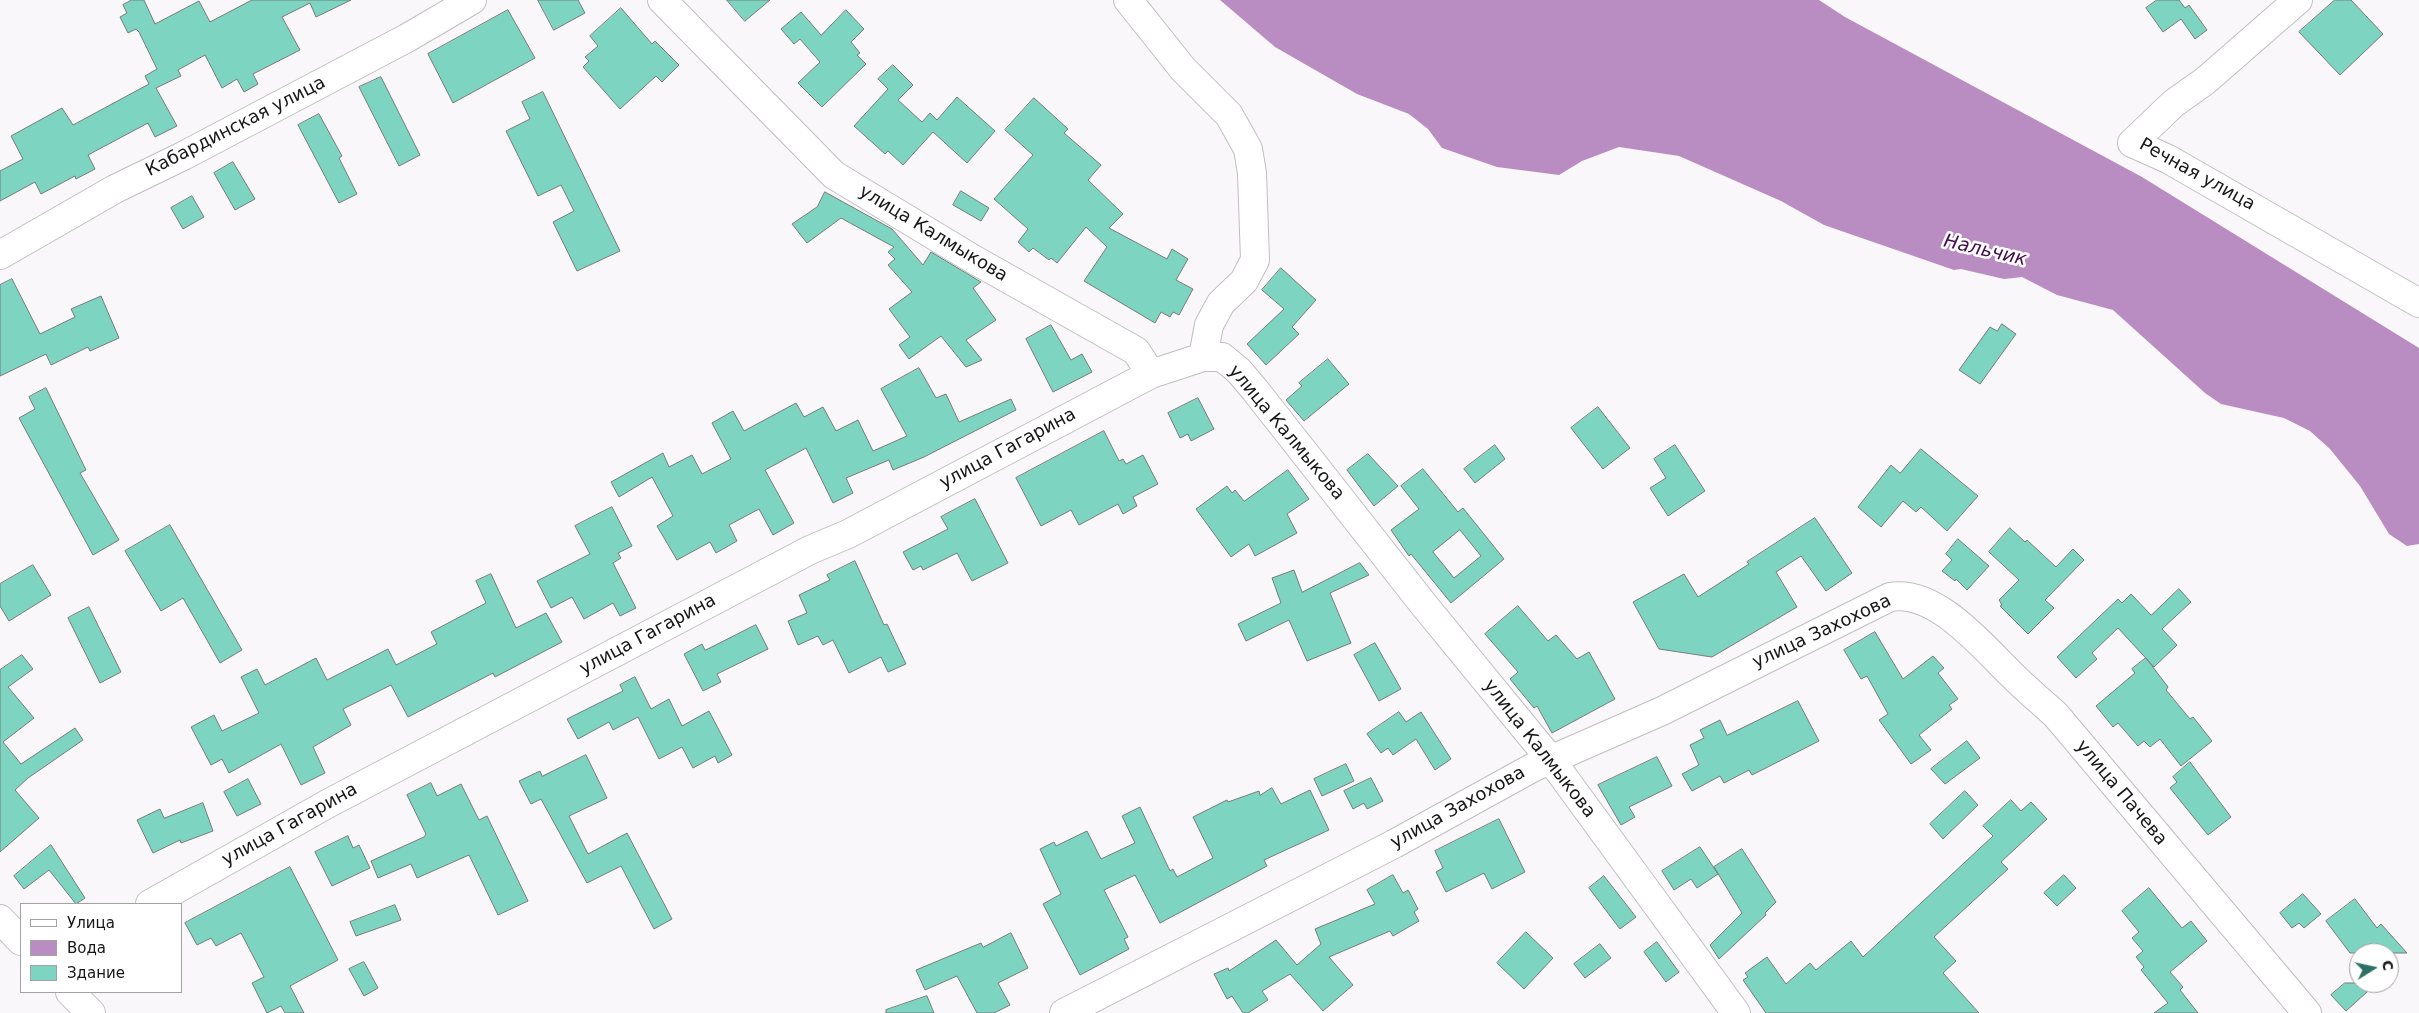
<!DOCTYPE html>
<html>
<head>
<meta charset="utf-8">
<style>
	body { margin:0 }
	#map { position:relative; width:2419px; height:1013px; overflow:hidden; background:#f9f7fa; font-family:"DejaVu Sans",sans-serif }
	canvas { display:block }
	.legend { position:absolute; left:20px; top:903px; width:162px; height:90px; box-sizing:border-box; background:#fff; border:1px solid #a2a2a3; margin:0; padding:6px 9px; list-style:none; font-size:15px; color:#171618 }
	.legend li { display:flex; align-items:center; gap:10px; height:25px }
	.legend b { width:25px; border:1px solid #a2a2a3 }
	.north { position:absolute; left:2349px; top:943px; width:50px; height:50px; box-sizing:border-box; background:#fff; border:1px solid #a2a2a3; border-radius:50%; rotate:80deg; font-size:14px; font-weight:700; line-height:20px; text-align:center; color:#171618 }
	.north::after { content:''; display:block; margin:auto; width:18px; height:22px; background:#2d7164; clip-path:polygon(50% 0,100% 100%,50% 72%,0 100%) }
</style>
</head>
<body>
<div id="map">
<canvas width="2419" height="1013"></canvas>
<ul class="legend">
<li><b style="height:6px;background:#fff"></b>Улица</li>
<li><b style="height:14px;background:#ba8dc2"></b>Вода</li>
<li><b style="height:14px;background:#7cd4c1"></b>Здание</li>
</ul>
<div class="north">С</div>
</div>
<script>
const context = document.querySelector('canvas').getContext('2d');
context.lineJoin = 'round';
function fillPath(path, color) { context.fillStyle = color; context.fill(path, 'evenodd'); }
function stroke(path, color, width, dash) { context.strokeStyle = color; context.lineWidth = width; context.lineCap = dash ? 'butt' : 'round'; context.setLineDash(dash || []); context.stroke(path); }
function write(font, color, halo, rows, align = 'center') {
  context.font = font + ' "DejaVu Sans",sans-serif'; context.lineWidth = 5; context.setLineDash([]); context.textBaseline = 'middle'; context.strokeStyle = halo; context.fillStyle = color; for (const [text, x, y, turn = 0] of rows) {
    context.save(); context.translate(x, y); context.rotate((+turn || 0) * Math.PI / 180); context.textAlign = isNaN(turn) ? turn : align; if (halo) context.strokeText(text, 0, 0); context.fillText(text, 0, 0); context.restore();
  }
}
const water = new Path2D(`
	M1220,0H1819L1845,17L2142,177L2419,348V544L2407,546L2389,534L2360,486L2330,449L2310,431L2284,418L2221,404L2205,393L2113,310L2057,295L2022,277L2004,279L1961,269L1954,270L1824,225L1781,201L1679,156L1619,147L1582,161L1559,175L1497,167L1442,148L1428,129L1409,114L1357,94L1275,47Z`);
const building = new Path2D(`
	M132,0H144L155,24L199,1L210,22L252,0H351L316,17L310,3L282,17L300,50L253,74L258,84L244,92L237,79L222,88L205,55L178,70L181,76L156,88L177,126L155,137L148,123L88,155L95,169L76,179L75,176L41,194L35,182L0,201V171L23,159L11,136L62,108L73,125L149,84L145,76L157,69L139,32L136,29L128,33L120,17L127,13L123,5Z
	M538,0H578L585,13L554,30Z
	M727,0H770L745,21Z
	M2157,0H2179L2185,8L2189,5L2207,30L2195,39L2181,19L2163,32L2146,8Z
	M2335,0H2351L2383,34L2340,75L2299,32Z
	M621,8L652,44L655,41L679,65L662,82L656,76L620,109L583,67L589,61L585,57L598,46L590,36Z
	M508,10L535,58L453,103L428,54Z
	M846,10L864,29L851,42L860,53L857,55L866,64L822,107L798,83L820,62L800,39L794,44L781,29L801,12L821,35Z
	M893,65L913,85L898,100L922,122L930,113L937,120L957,97L995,131L967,163L933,132L903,165L888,151L885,154L854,126L888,89L878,79Z
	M381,77L420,155L399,166L359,87Z
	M543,92L620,251L577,271L553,222L574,211L561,185L538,196L506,131L530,119L522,102Z
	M1034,98L1068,129L1064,133L1101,165L1088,180L1123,214L1109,228L1167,259L1172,249L1188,259L1176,280L1193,289L1179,315L1173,312L1170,317L1161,312L1155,323L1084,281L1107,247L1086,227L1057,263L1051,258L1049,260L1033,248L1029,252L1018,242L1028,229L994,199L1033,155L1005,130Z
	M319,114L342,156L339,158L357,194L339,203L298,125Z
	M233,162L255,199L235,210L214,173Z
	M961,191L989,208L981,221L953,205Z
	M825,192L892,229L923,265L931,252L981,282L973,288L996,320L966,340L982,360L966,367L941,336L909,359L899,345L910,337L889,309L912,292L888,265L895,259L888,252L894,247L841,218L807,243L792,224L817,207Z
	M192,196L204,217L183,229L171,208Z
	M1281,268L1316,300L1292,327L1299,334L1266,365L1247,344L1284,309L1262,290Z
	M12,279L40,334L75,317L71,309L101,296L119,338L90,351L88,347L51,365L46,354L0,376V285Z
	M2002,324L2016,334L1980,384L1959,370L1990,327L1997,331Z
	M1051,325L1071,360L1082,354L1092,372L1053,392L1026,339Z
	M1328,359L1349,384L1304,421L1286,400L1302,386L1299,383Z
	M919,368L936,398L946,394L959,422L1011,399L1016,410L924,457L893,470L889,460L846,478L853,493L833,503L806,448L765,470L794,523L773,535L759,509L729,525L737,541L716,553L710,542L677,560L657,526L673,516L652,477L619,497L611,482L663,453L669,467L692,455L702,474L731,459L712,423L733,411L744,431L796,403L804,417L823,407L836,431L858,420L873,451L907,436L881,389Z
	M46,388L86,470L80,473L119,540L93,555L19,418L35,409L29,397Z
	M1198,398L1214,429L1191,441L1188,434L1180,438L1168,413Z
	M1598,407L1630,448L1603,469L1571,428Z
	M1104,431L1119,461L1123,459L1126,464L1143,455L1158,484L1133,497L1137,506L1123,514L1118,504L1079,525L1071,510L1041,526L1016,478Z
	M1495,445L1505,459L1475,483L1464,469Z
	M1675,445L1705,491L1668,516L1650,488L1666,478L1654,459Z
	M1921,449L1978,496L1947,531L1921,507L1916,512L1903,501L1881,527L1858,507L1891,465L1900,473Z
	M1368,454L1398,486L1374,506L1347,470Z
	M1423,469L1458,512L1463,508L1504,559L1451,603L1411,554L1409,556L1391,530L1419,509L1401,486ZM1460,530L1481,556L1454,578L1433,552Z
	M1288,470L1309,499L1287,514L1297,533L1255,556L1249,544L1231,557L1196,509L1227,486L1232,493L1235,490L1244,501Z
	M975,499L1008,563L972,581L957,553L923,570L921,566L913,570L903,552L948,529L941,517Z
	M612,507L632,546L618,553L621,558L613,563L636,608L620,616L613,603L584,619L572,597L551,608L537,581L590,554L575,526Z
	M1815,518L1852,573L1826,591L1801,556L1776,572L1797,607L1712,657L1659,649L1633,602L1684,574L1698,597L1749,564L1747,562Z
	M170,525L242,650L220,663L183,598L161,611L125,551Z
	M2010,528L2025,542L2027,540L2056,567L2073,549L2084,560L2045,600L2054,608L2028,634L2000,606L2002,605L1999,600L2019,580L1989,552Z
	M1958,539L1989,566L1967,590L1956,579L1955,581L1942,571L1952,560L1946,554Z
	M855,561L884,625L887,624L906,664L888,672L881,657L849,673L833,640L823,645L818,636L798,645L788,621L807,613L799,595L830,580L827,575Z
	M1360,563L1369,575L1330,593L1351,643L1307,661L1289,620L1246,641L1238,624L1281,603L1272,578L1294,570L1302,592Z
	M33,565L51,595L9,621L0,606V584Z
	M491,574L516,628L546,613L562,642L495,677L493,673L408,717L391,685L343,709L351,725L313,747L325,773L301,785L281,744L229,773L222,759L211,765L191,727L214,715L222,731L259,713L241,677L257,669L265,685L316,658L327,680L388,649L396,665L437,644L431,632L486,603L476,581Z
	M2179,589L2191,602L2162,629L2177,645L2154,667L2118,628L2092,653L2097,659L2076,678L2057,657L2118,599L2122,603L2131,594L2151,615Z
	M1518,606L1548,641L1556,635L1577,659L1589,652L1615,699L1552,733L1537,706L1534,708L1510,679L1518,672L1485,634Z
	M89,607L121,672L100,683L68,618Z
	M756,625L768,649L717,674L721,682L703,691L684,654L702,644L705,650Z
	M1875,632L1903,679L1933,656L1944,668L1938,673L1958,699L1949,705L1952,709L1919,735L1931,750L1911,764L1879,720L1888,714L1867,676L1861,679L1844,650Z
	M1375,643L1401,689L1379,701L1354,655Z
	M22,655L33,669L8,687L34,718L3,742L21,764L75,728L83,740L28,778L15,790L39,818L0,852V670Z
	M2146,658L2168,687L2166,690L2190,719L2193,717L2212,741L2181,766L2160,739L2150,747L2144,741L2138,746L2118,723L2113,727L2096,706L2135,673L2132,669Z
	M635,677L651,709L669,699L682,726L709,711L732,755L718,763L715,756L693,768L682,747L659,759L638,717L613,730L609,722L578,739L567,719L623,691L620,685Z
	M1798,701L1819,741L1752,775L1749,770L1724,783L1720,776L1692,791L1682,774L1699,765L1690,745L1704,738L1700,730L1720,720L1727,735Z
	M1399,712L1406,722L1421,712L1451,759L1435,770L1416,739L1393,755L1388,748L1381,753L1367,734Z
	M1967,741L1980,758L1945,784L1931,769Z
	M586,755L607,798L569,816L588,854L627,833L672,919L654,929L621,866L587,883L541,799L531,804L519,781L540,771L542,776Z
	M1657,757L1672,786L1629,807L1635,817L1621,825L1598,785Z
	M2190,762L2231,817L2208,835L2170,788L2177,782L2173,777Z
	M1346,764L1354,781L1322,796L1314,779Z
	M1371,778L1383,801L1367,809L1364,803L1353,809L1344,791Z
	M248,779L261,804L237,816L224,792Z
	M431,783L437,796L461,784L479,820L487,816L528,901L498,915L469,855L417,878L411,864L378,878L371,861L424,837L426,834L407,795Z
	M1272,788L1281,804L1310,790L1329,830L1264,860L1267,866L1160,923L1135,875L1104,890L1128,937L1124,939L1129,949L1080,975L1043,904L1061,894L1040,849L1054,842L1056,846L1087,831L1101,859L1135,843L1122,816L1140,807L1170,871L1173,869L1177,877L1213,858L1193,817L1227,800L1228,802L1259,791L1260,795Z
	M1965,791L1978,805L1943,839L1930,824Z
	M2011,800L2021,811L2031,802L2047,819L2001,862L2008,869L1934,937L1956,961L1943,973L1979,1013H1766L1743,980L1748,977L1745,973L1767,957L1786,984L1810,963L1816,970L1851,941L1863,957L1993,836L1983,826Z
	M203,803L213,831L181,843L180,840L153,853L137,820L160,809L164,818Z
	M1499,819L1525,872L1492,889L1484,873L1446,892L1436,872L1443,868L1435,851Z
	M348,836L353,848L359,845L370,868L332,886L315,852Z
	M51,845L85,898L76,904L49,870L24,889L14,876Z
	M1700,847L1718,874L1697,888L1691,879L1674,890L1662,871Z
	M1742,849L1776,902L1765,913L1766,915L1719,959L1710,945L1742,913L1714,867Z
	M290,867L338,960L290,986L304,1013H285L281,1006L267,1013L252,983L264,977L241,933L216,946L211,938L197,945L185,923Z
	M1393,875L1403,893L1408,890L1418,909L1414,912L1419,921L1393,936L1390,931L1329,957L1353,985L1323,1011L1290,974L1262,991L1268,1000L1248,1013H1243L1232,996L1227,999L1214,974L1228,968L1229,971L1276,940L1297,965L1321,944L1315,929L1375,904L1367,890Z
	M2064,875L2076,888L2057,906L2044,893Z
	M1604,876L1636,917L1620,929L1589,888Z
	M2149,888L2182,928L2191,921L2207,941L2170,972L2183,987L2180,990L2198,1013H2154L2168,1003L2141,970L2144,967L2136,957L2143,951L2132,938L2139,932L2122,911Z
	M2303,894L2321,914L2304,928L2299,923L2292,928L2280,913Z
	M2355,899L2377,928L2381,924L2407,953H2350L2326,921Z
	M395,905L401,920L356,936L350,922Z
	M1526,932L1553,958L1524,989L1497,963Z
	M1011,933L1028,968L998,983L1010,1005L994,1013H977L957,976L925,990L916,970L981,943L983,947Z
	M1657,942L1679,972L1666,982L1644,952Z
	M1600,944L1611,958L1585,978L1574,964Z
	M364,962L378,988L364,996L349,969Z
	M2345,983H2377L2346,1011L2331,995Z
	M927,996L934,1013H886V1010Z`);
const minor = new Path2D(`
	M662,0L834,175L973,259L1136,351L1151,374
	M1128,0L1183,69L1229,115L1248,149L1252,173L1255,260L1244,281L1221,303L1209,325L1203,357
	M2298,0L2205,81L2174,103L2132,143L2168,159L2419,303
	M0,255L115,189L183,156L407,38L472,0
	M150,904L329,803L810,550L848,534L1151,374L1203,357H1222L1239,371L1255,390L1424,605L1551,760L1736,1013
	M0,919L21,941
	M70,992L91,1013
	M1064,1013L1394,844L1532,768L1662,711L1890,597C1936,589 1982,646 2012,675C2026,689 2040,701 2055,714L2307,1013`);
const streetNames = [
	["Кабардинская улица",236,127,-27],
	["Речная улица",2197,175,29],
	["улица Калмыкова",933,234,31],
	["улица Калмыкова",1286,433,50],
	["улица Гагарина",1008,449,-28],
	["улица Захохова",1822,632,-25],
	["улица Гагарина",648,635,-28],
	["улица Калмыкова",1539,749,52],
	["улица Пачева",2121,793,50],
	["улица Захохова",1458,808,-29],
	["улица Гагарина",290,825,-29]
];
const waterNames = [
	["Нальчик",1985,251,13]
];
fillPath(water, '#ba8dc2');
fillPath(building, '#7cd4c1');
stroke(building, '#777c7a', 1);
stroke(minor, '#c1bec2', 30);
stroke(minor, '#fff', 28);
write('18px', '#171618', '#fff', streetNames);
write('italic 19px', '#450d4f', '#fff', waterNames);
</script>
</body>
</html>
